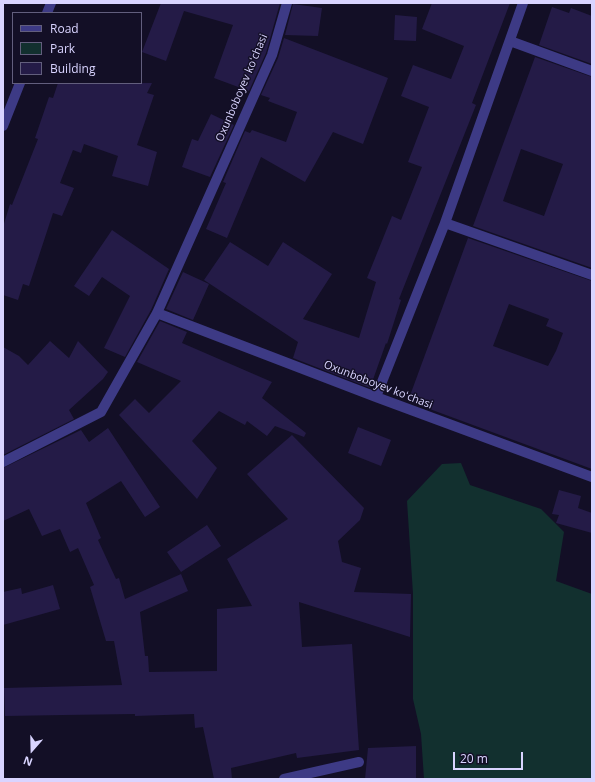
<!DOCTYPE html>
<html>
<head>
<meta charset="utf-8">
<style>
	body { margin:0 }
	#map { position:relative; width:595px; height:782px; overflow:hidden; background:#130f26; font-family:"Open Sans",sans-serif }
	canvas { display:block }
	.frame { position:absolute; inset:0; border:4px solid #d9d4ff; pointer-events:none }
	.legend { position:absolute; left:12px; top:12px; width:130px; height:72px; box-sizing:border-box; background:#130f26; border:1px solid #625e7d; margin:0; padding:5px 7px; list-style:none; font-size:12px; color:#d9d4ff }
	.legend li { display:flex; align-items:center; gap:8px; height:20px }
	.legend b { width:20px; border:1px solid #625e7d }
	.north { position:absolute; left:12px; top:730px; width:40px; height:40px; -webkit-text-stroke:3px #130f26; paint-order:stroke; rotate:200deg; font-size:11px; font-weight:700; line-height:16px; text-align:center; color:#d9d4ff }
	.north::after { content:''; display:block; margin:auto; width:14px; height:18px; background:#d9d4ff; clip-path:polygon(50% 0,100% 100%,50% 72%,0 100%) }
	.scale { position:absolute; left:453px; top:752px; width:70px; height:18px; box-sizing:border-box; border:2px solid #d9d4ff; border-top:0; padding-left:5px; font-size:12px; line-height:14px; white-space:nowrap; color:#d9d4ff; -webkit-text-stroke:3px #130f26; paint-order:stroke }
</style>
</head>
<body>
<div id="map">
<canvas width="595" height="782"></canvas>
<div class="frame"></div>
<ul class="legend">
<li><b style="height:5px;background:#3d3a85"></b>Road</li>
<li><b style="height:11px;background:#12302f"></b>Park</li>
<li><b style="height:11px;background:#241b47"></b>Building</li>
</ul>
<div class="north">N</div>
<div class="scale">20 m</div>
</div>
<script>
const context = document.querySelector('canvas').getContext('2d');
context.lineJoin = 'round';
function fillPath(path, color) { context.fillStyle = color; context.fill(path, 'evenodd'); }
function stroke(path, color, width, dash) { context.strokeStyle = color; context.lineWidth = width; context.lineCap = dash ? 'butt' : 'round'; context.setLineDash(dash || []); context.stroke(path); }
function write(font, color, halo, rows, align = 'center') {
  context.font = font + ' "Open Sans",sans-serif'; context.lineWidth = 3; context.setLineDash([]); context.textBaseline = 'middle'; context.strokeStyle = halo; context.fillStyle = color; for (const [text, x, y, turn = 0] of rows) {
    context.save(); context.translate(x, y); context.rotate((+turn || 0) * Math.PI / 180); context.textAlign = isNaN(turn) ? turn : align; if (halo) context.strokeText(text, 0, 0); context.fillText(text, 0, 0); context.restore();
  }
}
const green = new Path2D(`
	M461,463L470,485L541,509L564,532L556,581L592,594V779H424L421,734L413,699V594L407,501L442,464Z`);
const building = new Path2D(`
	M161,3H280L266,53L249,91L214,78L233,25L184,11L166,61L142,52Z
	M432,3H510L472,103L476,105L399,299L401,300L387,344L386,343L370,388L293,358L298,342L204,280L230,242L268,266L283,242L332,274L303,319L359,338L376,282L367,278L392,216L401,220L422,167L408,162L429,107L401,96L413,65L451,79L464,46L422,29Z
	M293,4L322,8L318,36L285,35Z
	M552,7L569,13L571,8L592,16V64L539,45Z
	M395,15L417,17L416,41L394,40Z
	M284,38L388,78L363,144L333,132L305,182L261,157L227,238L206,229L226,183L223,182L245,131L250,133L252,130L286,142L297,112L268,101L270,98L261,95L278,58Z
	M535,57L592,77V268L473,226ZM521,149L563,164L544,216L503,201Z
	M58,83H152L147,93L154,95L137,145L157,152L148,186L112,176L118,156L84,144L81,153L73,150L60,183L74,188L62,216L53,213L29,286L23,284L18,300L3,295V227L10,204L12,205L38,139L35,138L49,97L53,98Z
	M211,114L234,125L210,177L182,167L192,139L198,141Z
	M112,230L169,269L151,310L125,357L104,348L130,296L102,277L89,296L74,286Z
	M468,238L592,281V469L408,401ZM509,304L549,319L546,326L563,333L556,351L548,366L493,346Z
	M183,272L209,284L193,320L166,309Z
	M160,321L187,332L182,343L272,382L262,398L306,433L304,437L275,426L267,436L247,421L245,425L219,411L192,441L217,468L197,499L119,415L135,399L149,413L181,381L137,362Z
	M50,341L69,358L78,341L108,372L103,379L69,410L74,419L3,455V347L19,356L28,365Z
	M358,427L391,440L381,466L348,453Z
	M108,428L160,507L145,517L121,481L86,503L101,538L98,540L116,579L119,578L125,599L181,574L188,591L140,612L145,656H148L149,672L217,671V609L252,606L227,559L288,519L247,474L292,435L364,508L360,520L338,541L342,562L361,568L354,592L411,594L410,637L299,602L302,647L352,644L359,750L297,758L296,753L231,768L232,779H214L203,727L195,728L194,714L135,716V714L64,715L5,716L4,688L122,685L114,641H106L90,587L94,585L78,548L70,552L60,529L42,536L29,509L3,521V468L81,430L89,442Z
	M559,490L581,496L578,508L592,513V533L556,523L559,515L552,514Z
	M207,525L221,546L181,572L167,552Z
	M53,585L60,609L3,625V592L21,588L22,594Z
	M416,746V779H365L368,748Z`);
const minor = new Path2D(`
	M47,13L51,3
	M510,41L592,71
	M3,126L20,83
	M445,223L592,275
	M157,313L376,397L592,477
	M376,397L445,223L523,3
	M3,462L101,412L157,313L272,55L287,3
	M284,779L359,762`);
const streetNames = [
	["Oxunboboyev koʻchasi",242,88,-67],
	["Oxunboboyev koʻchasi",378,385,21]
];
fillPath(green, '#12302f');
fillPath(building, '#241b47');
stroke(minor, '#3d3a85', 10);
write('11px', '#d9d4ff', '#130f26', streetNames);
</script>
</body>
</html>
